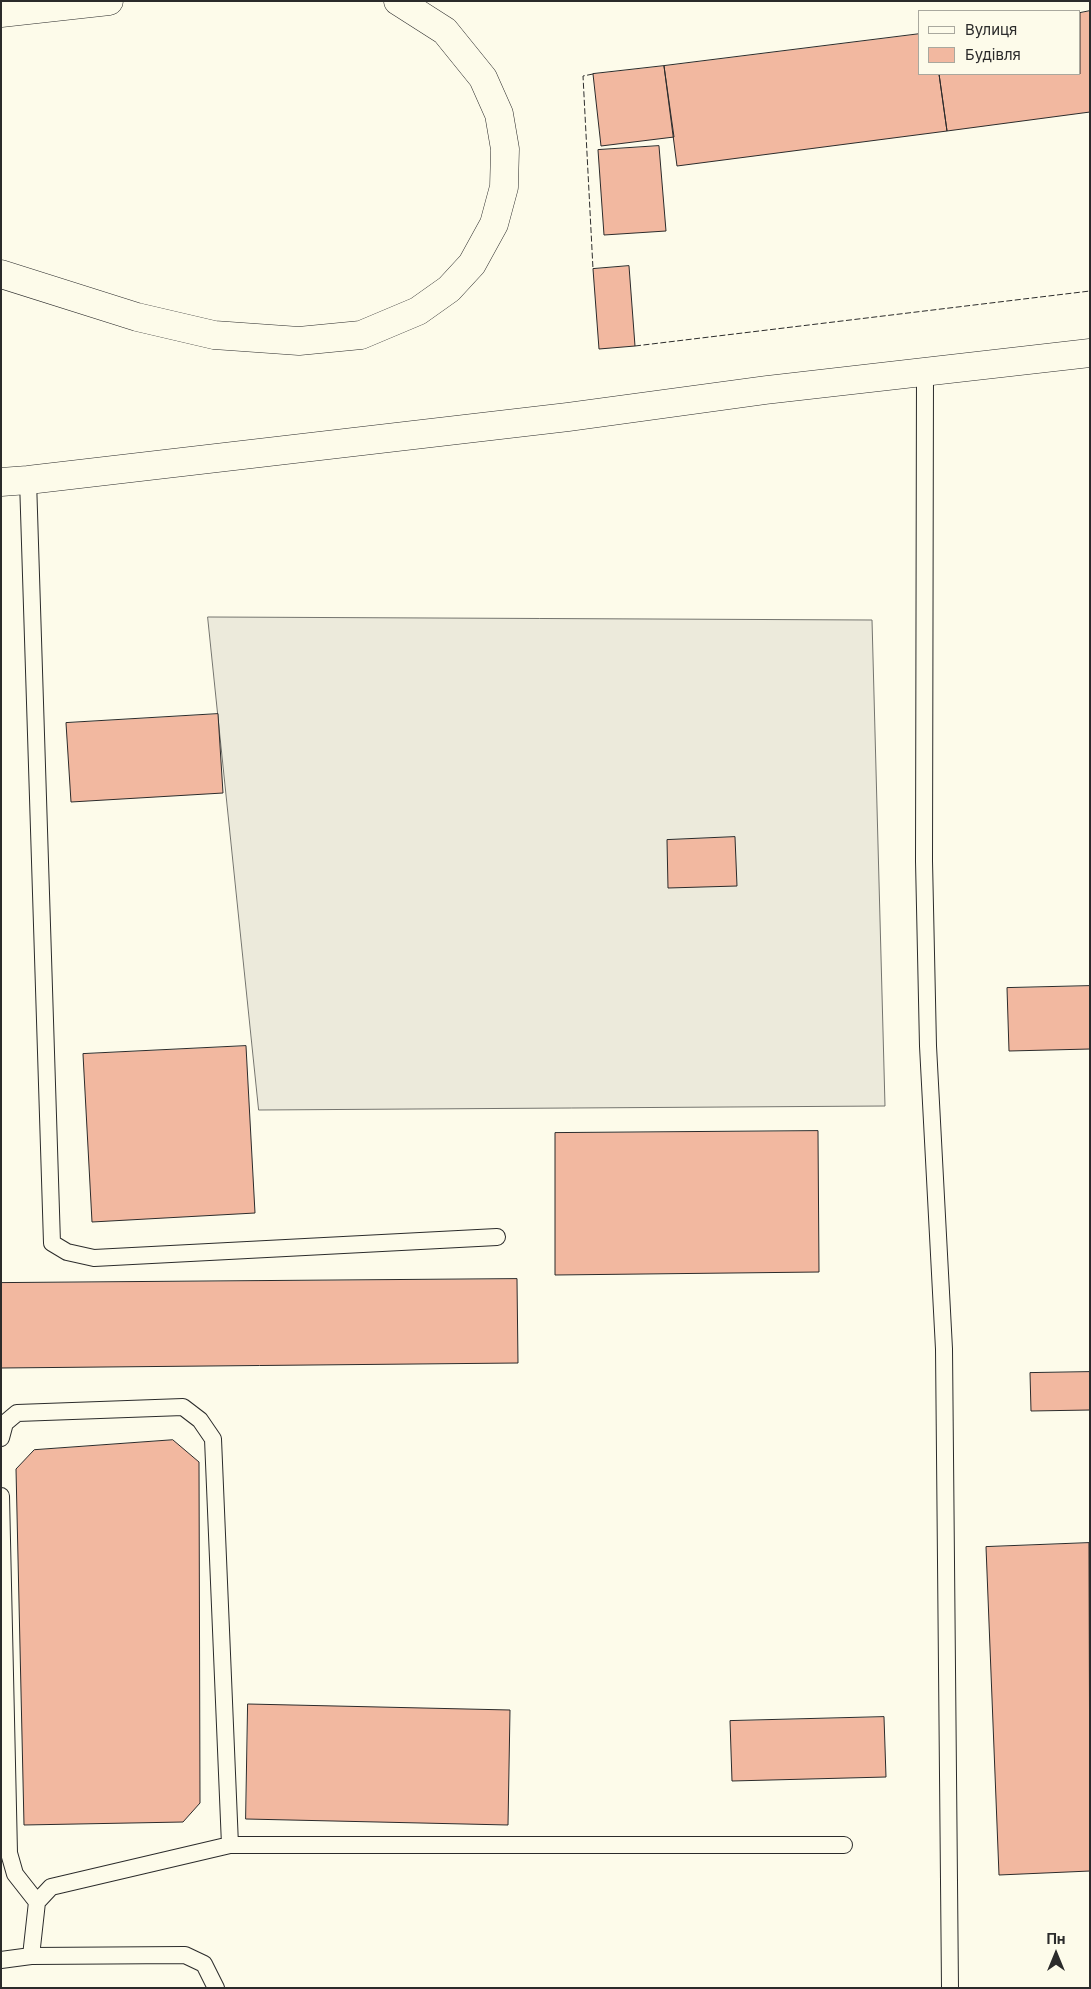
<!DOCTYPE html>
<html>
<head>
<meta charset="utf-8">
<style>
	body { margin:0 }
	#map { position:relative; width:1091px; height:1989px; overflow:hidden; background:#fdfbea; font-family:Inter,sans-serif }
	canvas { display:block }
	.frame { position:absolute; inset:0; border:2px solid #2b2b2b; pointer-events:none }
	.legend { position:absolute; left:918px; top:10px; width:162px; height:65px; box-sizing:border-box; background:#fdfbea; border:1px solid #a9a89e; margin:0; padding:6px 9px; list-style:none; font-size:15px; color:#2b2b2b }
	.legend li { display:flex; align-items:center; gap:10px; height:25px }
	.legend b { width:25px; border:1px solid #a9a89e }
	.north { position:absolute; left:1031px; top:1929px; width:50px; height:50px; -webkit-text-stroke:4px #fdfbea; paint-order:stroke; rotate:0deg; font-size:14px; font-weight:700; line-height:20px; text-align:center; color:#2b2b2b }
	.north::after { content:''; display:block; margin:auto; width:18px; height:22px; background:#2b2b2b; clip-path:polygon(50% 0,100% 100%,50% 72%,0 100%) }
</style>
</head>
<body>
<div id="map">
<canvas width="1091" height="1989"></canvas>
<div class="frame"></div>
<ul class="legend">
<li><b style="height:6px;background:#fdfbea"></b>Вулиця</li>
<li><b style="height:14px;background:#f2b8a0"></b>Будівля</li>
</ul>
<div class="north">Пн</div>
</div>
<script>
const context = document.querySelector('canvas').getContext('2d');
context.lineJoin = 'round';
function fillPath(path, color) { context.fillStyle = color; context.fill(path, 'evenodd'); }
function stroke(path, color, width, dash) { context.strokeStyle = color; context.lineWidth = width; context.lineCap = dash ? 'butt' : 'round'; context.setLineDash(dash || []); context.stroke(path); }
const parking = new Path2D(`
	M208,617L872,620L885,1106L259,1110Z`);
const building = new Path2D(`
	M1090,11V112L947,131L939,74H1080V13Z
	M920,34V74H939L947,131L677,166L664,66Z
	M664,66L674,137L601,146L593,74Z
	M659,146L666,231L604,235L598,150Z
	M629,266L635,346L599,349L593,269Z
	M218,714L223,793L71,802L66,723Z
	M735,837L737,886L668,888L667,840Z
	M1090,986V1049L1009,1051L1007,988Z
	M246,1046L255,1213L92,1222L83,1054Z
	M818,1131L819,1272L555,1275V1133Z
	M517,1279L518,1363L1,1368V1283Z
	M1090,1372V1410L1031,1411L1030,1373Z
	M173,1440L199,1462L200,1803L183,1822L24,1825L16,1469L34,1450Z
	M1089,1543L1090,1871L999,1875L986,1547Z
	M248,1704L510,1710L508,1825L246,1819Z
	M884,1717L886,1777L732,1781L730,1721Z`);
const lane = new Path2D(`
	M925,372L924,861L928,1046L944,1349L950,1988
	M28,480L52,1243L67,1252L94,1258L497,1237
	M1,1438L5,1423L17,1413L183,1407L200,1420L213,1439L230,1845
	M1,1496L9,1853L15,1874L37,1902
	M31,1956L37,1902L51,1887L230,1845H844
	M1,1960L31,1956L185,1955L204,1964L216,1988`);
const primary = new Path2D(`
	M1,13L109,1
	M1,274L137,317L214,335L299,341L361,335L418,311L449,289L472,264L494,224L504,187L505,149L499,114L483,78L445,31L398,1
	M1,482L28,480L568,417L766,390L1090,353`);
const fence = new Path2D(`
	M593,74L583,76L593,269
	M635,346L1090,291`);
fillPath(parking, '#eceadb');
stroke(parking, '#74746e', 1);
fillPath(building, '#f2b8a0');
stroke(building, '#2b2b2b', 1);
stroke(lane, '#2b2b2b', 18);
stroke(primary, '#2b2b2b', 29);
stroke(lane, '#fdfbea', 16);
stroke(primary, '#fdfbea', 28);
stroke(fence, '#2b2b2b', 1, [6, 2.5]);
</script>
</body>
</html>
